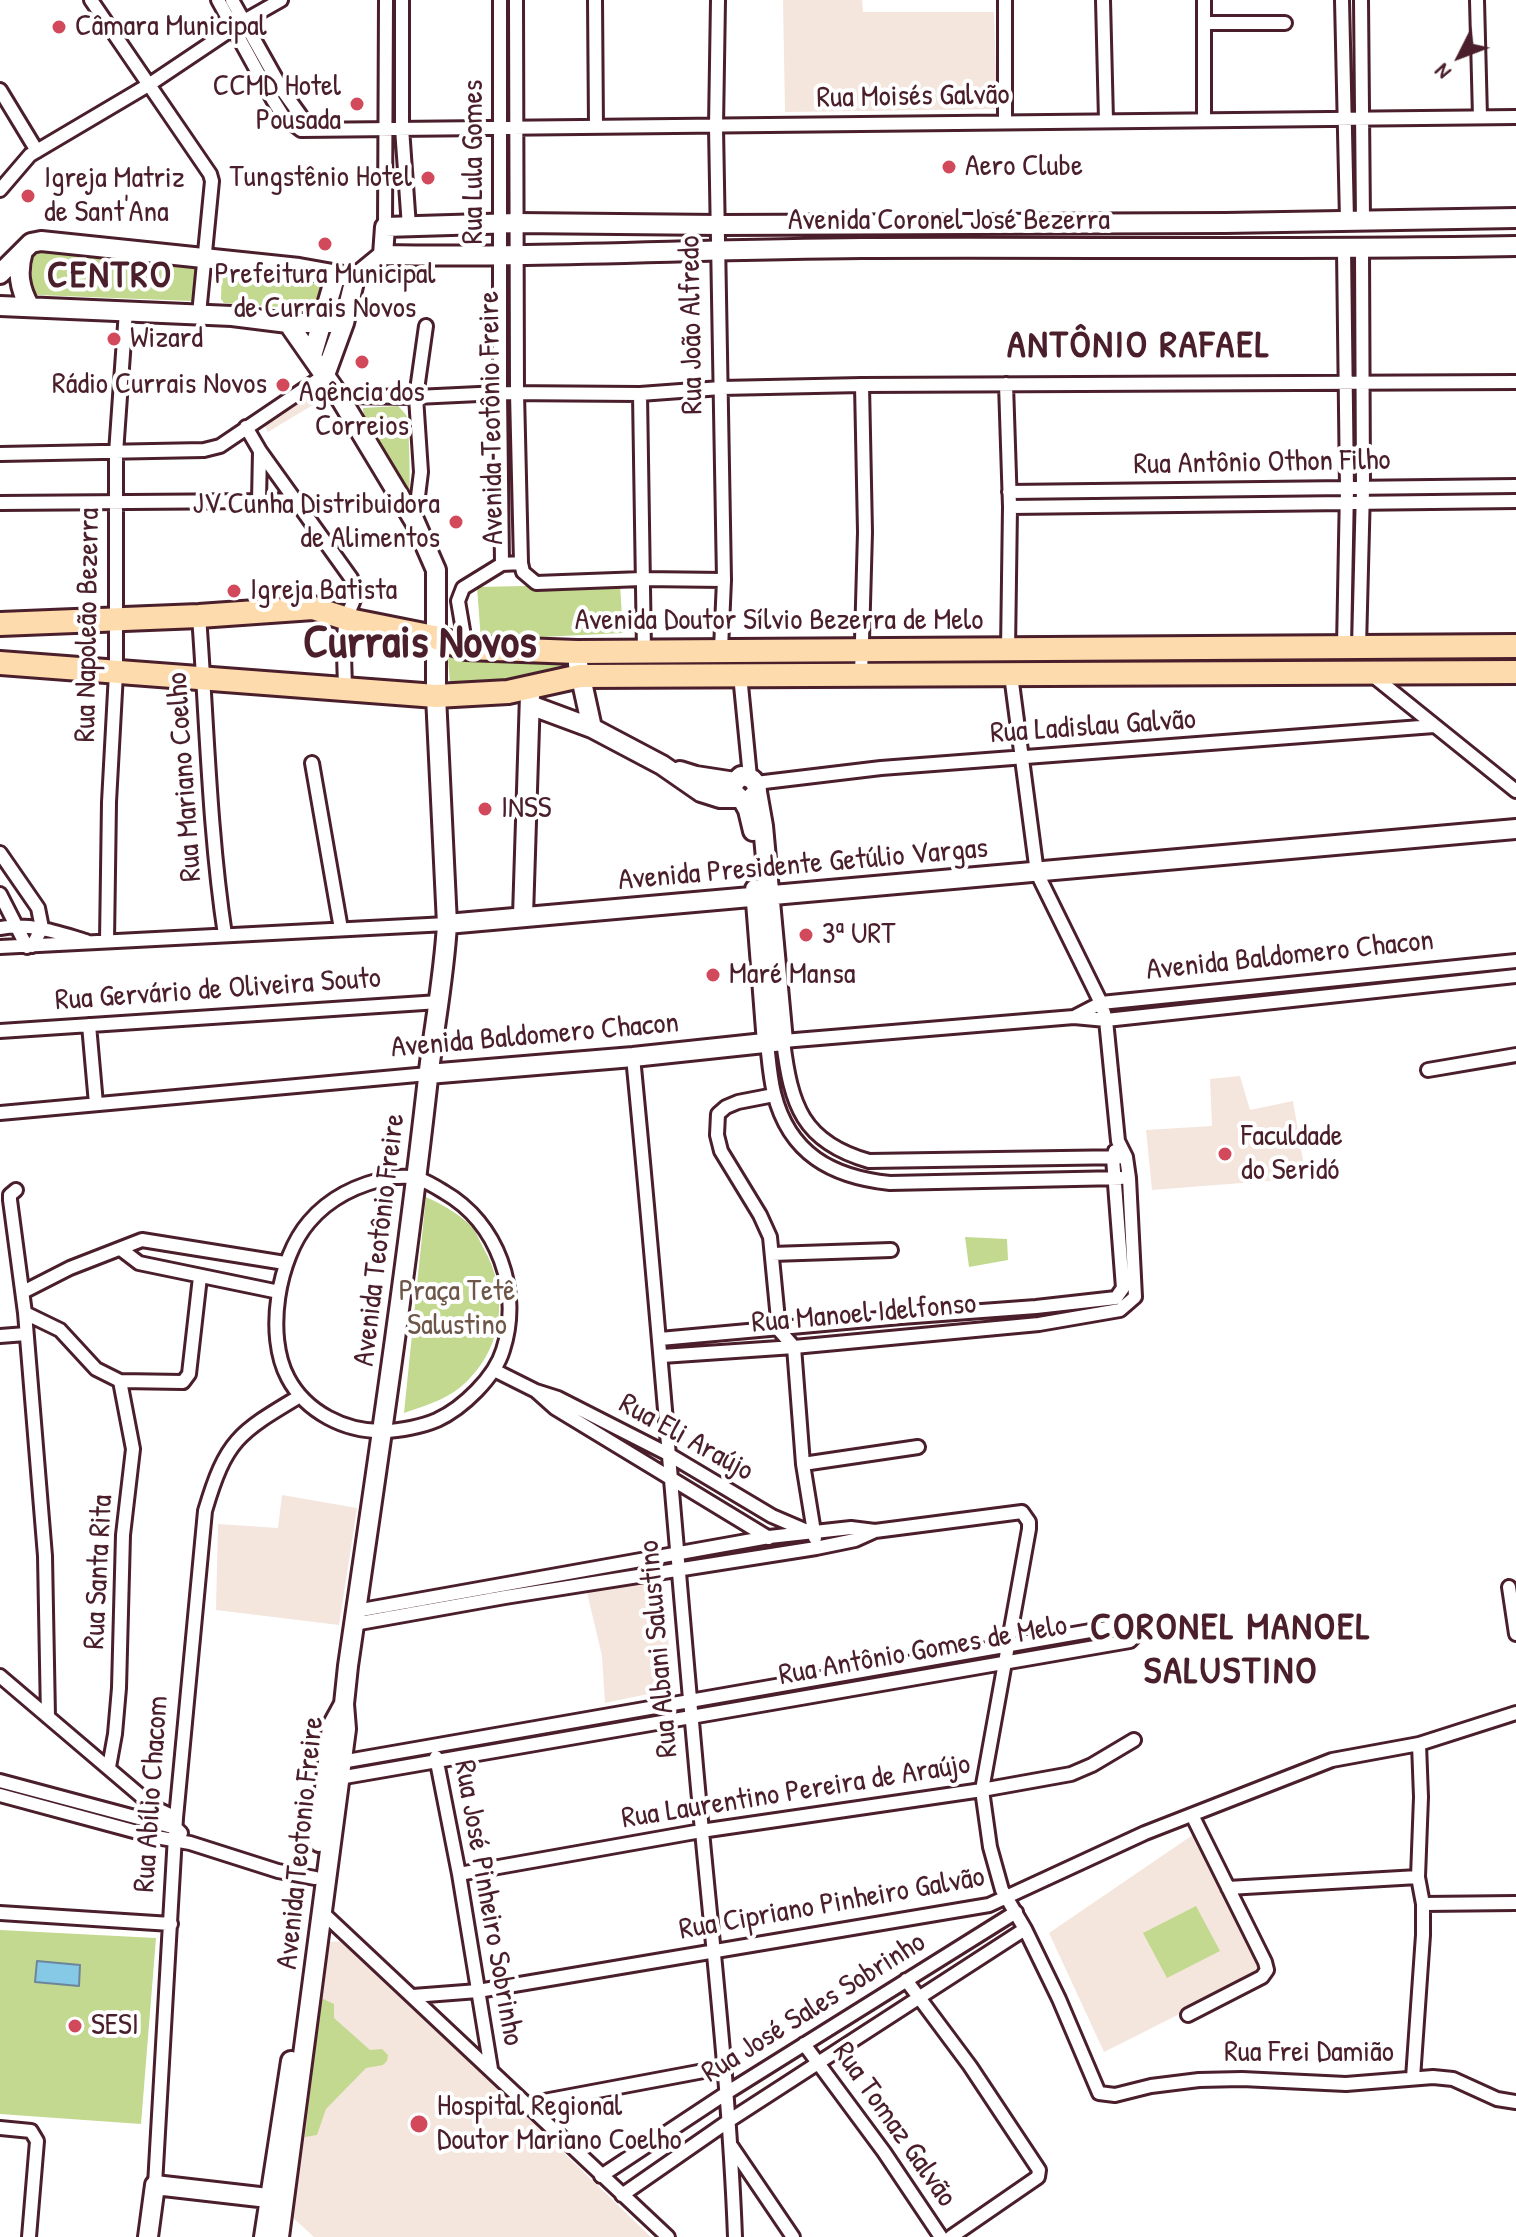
<!DOCTYPE html>
<html>
<head>
<meta charset="utf-8">
<style>
	body { margin:0 }
	#map { position:relative; width:1516px; height:2237px; overflow:hidden; background:#fff; font-family:"Patrick Hand",sans-serif }
	canvas { display:block }
	.north { position:absolute; left:1420px; top:16px; width:80px; height:80px; -webkit-text-stroke:6px #fff; paint-order:stroke; rotate:228deg; font-size:22px; font-weight:700; line-height:32px; text-align:center; color:#4a1f2b }
	.north::after { content:''; display:block; margin:auto; width:28px; height:36px; background:#4a1f2b; clip-path:polygon(50% 0,100% 100%,50% 72%,0 100%) }
</style>
</head>
<body>
<div id="map">
<canvas width="1516" height="2237"></canvas>
<div class="north">N</div>
</div>
<script>
const context = document.querySelector('canvas').getContext('2d');
context.lineJoin = 'round';
function fillPath(path, color) { context.fillStyle = color; context.fill(path, 'evenodd'); }
function stroke(path, color, width, dash) { context.strokeStyle = color; context.lineWidth = width; context.lineCap = dash ? 'butt' : 'round'; context.setLineDash(dash || []); context.stroke(path); }
function write(font, color, halo, rows, align = 'center') {
  context.font = font + ' "Patrick Hand",sans-serif'; context.lineWidth = 8; context.setLineDash([]); context.textBaseline = 'middle'; context.strokeStyle = halo; context.fillStyle = color; for (const [text, x, y, turn = 0] of rows) {
    context.save(); context.translate(x, y); context.rotate((+turn || 0) * Math.PI / 180); context.textAlign = isNaN(turn) ? turn : align; if (halo) context.strokeText(text, 0, 0); context.fillText(text, 0, 0); context.restore();
  }
}
const built = new Path2D(`
	M783,0H862L863,12H994L997,109L785,112Z
	M320,387L326,397L268,432L263,423Z
	M1240,1076L1250,1110L1293,1101L1306,1178L1152,1190L1146,1130L1212,1126L1210,1079Z
	M282,1495L357,1508L339,1625L216,1610L218,1524L278,1528Z
	M585,1584H664L672,1689L605,1703L602,1656Z
	M1200,1830L1271,1968L1104,2052L1049,1933Z
	M344,1941L651,2237H314L292,2217L325,1948L329,1942Z`);
const green = new Path2D(`
	M33,249L191,266L196,270L193,301L37,295L31,291Z
	M222,265L325,280L321,310L224,303L221,299Z
	M398,406C401,409 406,414 407,417C409,425 411,491 409,498L377,440L364,422L363,408Z
	M620,584L623,633L481,640L477,587Z
	M447,647L477,660L561,658L566,663L563,668C535,675 475,698 450,683Z
	M426,1197C443,1205 458,1213 472,1227C477,1233 480,1242 484,1249C508,1291 504,1344 469,1379C452,1398 427,1405 404,1413Z
	M965,1237L1007,1239L1008,1260L969,1267Z
	M1196,1906L1220,1951L1167,1978L1143,1933Z
	M0,1930L156,1938L141,2124L0,2114Z
	M323,1999L334,2004V2018L370,2050L382,2049L388,2055L387,2061L383,2065L366,2068L326,2109L317,2135L305,2137L320,2003Z`);
const water = new Path2D(`
	M37,1961L80,1965L79,1986L35,1982Z`);
const street = new Path2D(`
	M91,0L210,174L212,181L199,314
	M218,0L273,100L283,116L301,130L1516,117
	M232,0L283,91L311,130
	M402,0V128L409,227
	M500,0V393L502,564
	M595,0L596,127
	M718,0L716,127L724,580L721,649
	M1005,0V120
	M1103,0L1106,120
	M1204,0V119
	M1342,0L1347,220
	M1361,0L1363,220
	M1477,0L1480,117
	M1205,23H1285
	M0,90L37,151
	M0,190L30,155L150,84L244,21L281,0
	M385,227L386,0
	M1344,250L1347,489L1344,647
	M1006,384L1010,507L1008,650
	M640,394L644,652
	M339,396L416,397L500,393L640,394L721,388L862,385L1516,382
	M260,451L351,578C360,602 351,600 346,620C342,636 345,671 345,690
	M0,454L204,450L220,446L325,375
	M1009,492L1516,486
	M259,501L297,500
	M0,503L259,501L260,451L246,427
	M1010,507L1516,501
	M415,521L421,472L416,397L426,326
	M521,563L523,572L536,583L642,579L724,580
	M199,616C207,723 209,829 225,935
	M1359,647L1363,489L1362,249
	M466,648L458,601L463,588L502,564L521,563L517,393L516,0
	M740,675L750,777
	M1372,675L1516,791
	M861,676L865,532L862,385
	M312,763L341,929
	M756,783L881,768L1434,726
	M0,853L38,908L42,928L32,946
	M0,894L27,947
	M0,928C31,923 57,932 86,941
	M107,941L109,802L116,673V453L126,311
	M0,947L447,924
	M1074,1017L1101,1003L1516,961
	M89,1025L96,1104
	M0,1031L439,1002
	M767,1043C769,1060 770,1077 774,1093C789,1154 832,1177 890,1183L1121,1178
	M633,1057C656,1290 674,1523 695,1755C709,1916 729,2076 735,2237
	M1428,1070L1516,1055
	M774,1095L738,1102L726,1107L718,1114L717,1135L721,1151L760,1215L770,1237L779,1330L794,1347L803,1464L815,1538
	M0,1113L428,1074
	M1126,1157L869,1161C802,1142 791,1105 783,1041L1074,1017L1106,1020L1516,976
	M393,1177C400,1177 410,1176 417,1178C426,1181 436,1187 444,1192C498,1223 522,1291 503,1350C495,1377 463,1408 437,1420C423,1426 400,1431 384,1431C345,1432 306,1412 288,1378C265,1335 278,1258 309,1222C330,1197 361,1183 393,1177Z
	M16,1190L10,1195V1200L25,1313L45,1556L48,1717
	M122,1250L139,1263L279,1292
	M772,1254L891,1250
	M23,1292L70,1268L142,1240L285,1263
	M25,1313L60,1330L96,1369L120,1381L183,1382L189,1374L200,1277
	M0,1336L26,1334
	M660,1339L901,1317L1036,1307L1116,1298L1123,1288L1113,1158L1115,1151
	M662,1356L794,1347L1039,1324L1120,1310L1135,1297L1129,1178L1126,1157L1118,1141L1106,1020L1101,1003L1037,873L1011,675
	M494,1370L536,1391L558,1398L668,1454L772,1516L807,1531
	M536,1391L555,1408L769,1538
	M803,1464L918,1447
	M1509,1587L1516,1634
	M356,1611L769,1537L851,1528L875,1531L1022,1512L1029,1522V1529L982,1790L990,1847L1002,1890L1025,1929L1059,1999L1099,2093L1115,2095L1151,2086L1199,2080L1242,2079L1346,2084L1433,2077L1453,2079L1497,2099L1516,2102
	M354,1624L505,1597L816,1548L855,1540L875,1531
	M0,1676L155,1808L176,1818
	M436,1757L459,1874L491,2069
	M109,1767L115,1734L119,1688L123,1535L133,1449L120,1381
	M339,1778L1130,1641L1136,1635L1135,1628L1130,1624L341,1762
	M0,1781L176,1828L181,1833
	M0,1795L156,1837L190,1843L278,1871L315,1878
	M459,1874L701,1831L982,1790L1071,1774L1092,1765L1134,1740
	M1228,1888L1418,1877
	M1423,1904L1516,1903
	M0,1913L171,1924
	M323,1913L668,2237
	M906,1980L970,2066L1039,2170L1038,2177L951,2237
	M413,1996L478,1991L989,1905L1145,1833L1332,1760L1419,1744L1516,1713
	M1188,2015L1262,1977L1267,1970L1265,1962L1192,1815
	M804,2044L884,2152L941,2237
	M1413,2078L1423,1935V1904L1418,1877L1421,1797L1419,1744
	M528,2104L725,2067
	M0,2128L31,2131L37,2141L29,2237
	M732,2147L793,2237
	M601,2176L728,2092L1016,1912
	M155,2185L176,1818L205,1511C226,1440 238,1433 300,1396
	M622,2195L730,2120L1025,1929`);
const secondary = new Path2D(`
	M23,251C17,272 19,288 30,307
	M383,255L385,227L517,223L720,225L1225,223L1516,218
	M383,255C542,258 702,249 862,248C1080,247 1298,250 1516,246
	M0,274L31,243L41,241L299,268L355,278L383,255
	M0,306L232,316L288,323H344
	M312,356L336,274
	M325,375L344,323L355,278
	M578,664L592,728
	M530,705L592,728L662,765L701,792L720,798H737
	M680,771L696,776L735,782
	M743,801L749,800L757,792C757,781 752,777 741,776C735,782 732,784 734,793L743,801L748,810L753,831
	M755,889L767,1043
	M523,916L530,695
	M447,924L1516,829
	M428,1074L633,1057L783,1041L763,826L757,792
	M319,1842L332,1726L344,1704
	M148,2237L155,2185L268,2198
	M264,2237L291,2061
	M279,2237L346,1729L344,1704L348,1666C376,1473 405,1281 427,1087C433,1032 444,979 447,924L436,696V570L415,522L339,396L288,323`);
const highway = new Path2D(`
	M0,624L199,616L313,608L354,621L434,637L466,648L577,652L1516,646
	M0,663L436,696L508,692L580,676L1516,672`);
const markers = [
	[59,27,8,"#d1495b"],
	[357,104,8,"#d1495b"],
	[949,167,8,"#d1495b"],
	[428,178,8,"#d1495b"],
	[28,196,8,"#d1495b"],
	[325,244,8,"#d1495b"],
	[114,339,8,"#d1495b"],
	[362,362,8,"#d1495b"],
	[283,385,8,"#d1495b"],
	[456,522,8,"#d1495b"],
	[234,591,8,"#d1495b"],
	[485,809,8,"#d1495b"],
	[806,935,8,"#d1495b"],
	[713,975,8,"#d1495b"],
	[1225,1154,8,"#d1495b"],
	[75,2026,8,"#d1495b"],
	[419,2124,10,"#d1495b"]
];
const poiNames = [
	["Câmara Municipal",75,27],
	["CCMD Hotel",341,87,"right"],
	["Pousada",341,121,"right"],
	["Aero Clube",965,167],
	["Tungstênio Hotel",412,178,"right"],
	["Igreja Matriz",44,179],
	["de Sant'Ana",44,213],
	["Prefeitura Municipal",325,275,"center"],
	["de Currais Novos",325,309,"center"],
	["Wizard",130,339],
	["Rádio Currais Novos",267,385,"right"],
	["Agência dos",362,393,"center"],
	["Correios",362,427,"center"],
	["JV Cunha Distribuidora",440,505,"right"],
	["de Alimentos",440,539,"right"],
	["Igreja Batista",250,591],
	["INSS",501,809],
	["3ª URT",822,935],
	["Maré Mansa",729,975],
	["Faculdade",1241,1137],
	["do Seridó",1241,1171],
	["SESI",91,2026],
	["Hospital Regional",437,2107],
	["Doutor Mariano Coelho",437,2141]
];
const streetNames = [
	["Rua Moisés Galvão",913,97,-1],
	["Rua Lula Gomes",474,162,-90],
	["Avenida Coronel José Bezerra",949,221],
	["Rua João Alfredo",692,325,-91],
	["Avenida Teotônio Freire",492,418,-91],
	["Rua Antônio Othon Filho",1262,463,-1],
	["Avenida Doutor Sílvio Bezerra de Melo",779,621],
	["Rua Napoleão Bezerra",88,625,-89],
	["Rua Ladislau Galvão",1093,727,-4],
	["Rua Mariano Coelho",185,777,-94],
	["Avenida Presidente Getúlio Vargas",803,865,-5],
	["Avenida Baldomero Chacon",1290,956,-6],
	["Rua Gervário de Oliveira Souto",218,990,-4],
	["Avenida Baldomero Chacon",535,1036,-5],
	["Avenida Teotônio Freire",380,1240,-83],
	["Rua Manoel Idelfonso",864,1314,-5],
	["Rua Eli Araújo",686,1438,29],
	["Rua Santa Rita",99,1572,-87],
	["Rua Albani Salustino",659,1649,-95],
	["Rua Antônio Gomes de Melo",923,1651,-10],
	["Rua Laurentino Pereira de Araújo",796,1792,-9],
	["Rua Abílio Chacom",152,1794,-86],
	["Avenida Teotonio Freire",301,1843,-84],
	["Rua José Pinheiro Sobrinho",488,1903,80],
	["Rua Cipriano Pinheiro Galvão",832,1904,-10],
	["Rua José Sales Sobrinho",814,2008,-32],
	["Rua Frei Damião",1309,2053],
	["Rua Tomaz Galvão",894,2125,55]
];
const parkNames = [
	["Praça Tetê",457,1292],
	["Salustino",457,1326]
];
const districtNames = [
	["CENTRO",110,277],
	["ANTÔNIO RAFAEL",1139,347],
	["CORONEL MANOEL",1231,1629],
	["SALUSTINO",1231,1673]
];
const townNames = [
	["Currais Novos",420,645]
];
fillPath(built, '#f4e6dd');
fillPath(green, '#c2d98f');
fillPath(water, '#85c9e6');
stroke(water, '#6d859b', 2);
stroke(street, '#4a1f2b', 18);
stroke(secondary, '#4a1f2b', 24);
stroke(highway, '#4a1f2b', 28);
stroke(street, '#fff', 12);
stroke(secondary, '#fff', 18);
stroke(highway, '#fedbac', 22);
for (const [x, y, r, color] of markers) { const dot = new Path2D(); dot.arc(x, y, r, 0, 2 * Math.PI); context.fillStyle = color; context.fill(dot); stroke(dot, '#fff', 3); }
write('30px', '#4a1f2b', '#fff', poiNames, 'left');
write('30px', '#4a1f2b', '#fff', streetNames);
write('30px', '#6e5749', '#fff', parkNames);
context.letterSpacing = '2px';
write('bold 38px', '#4a1f2b', '#fff', districtNames);
context.letterSpacing = '0px';
write('bold 46px', '#4a1f2b', '#fff', townNames);
</script>
</body>
</html>
